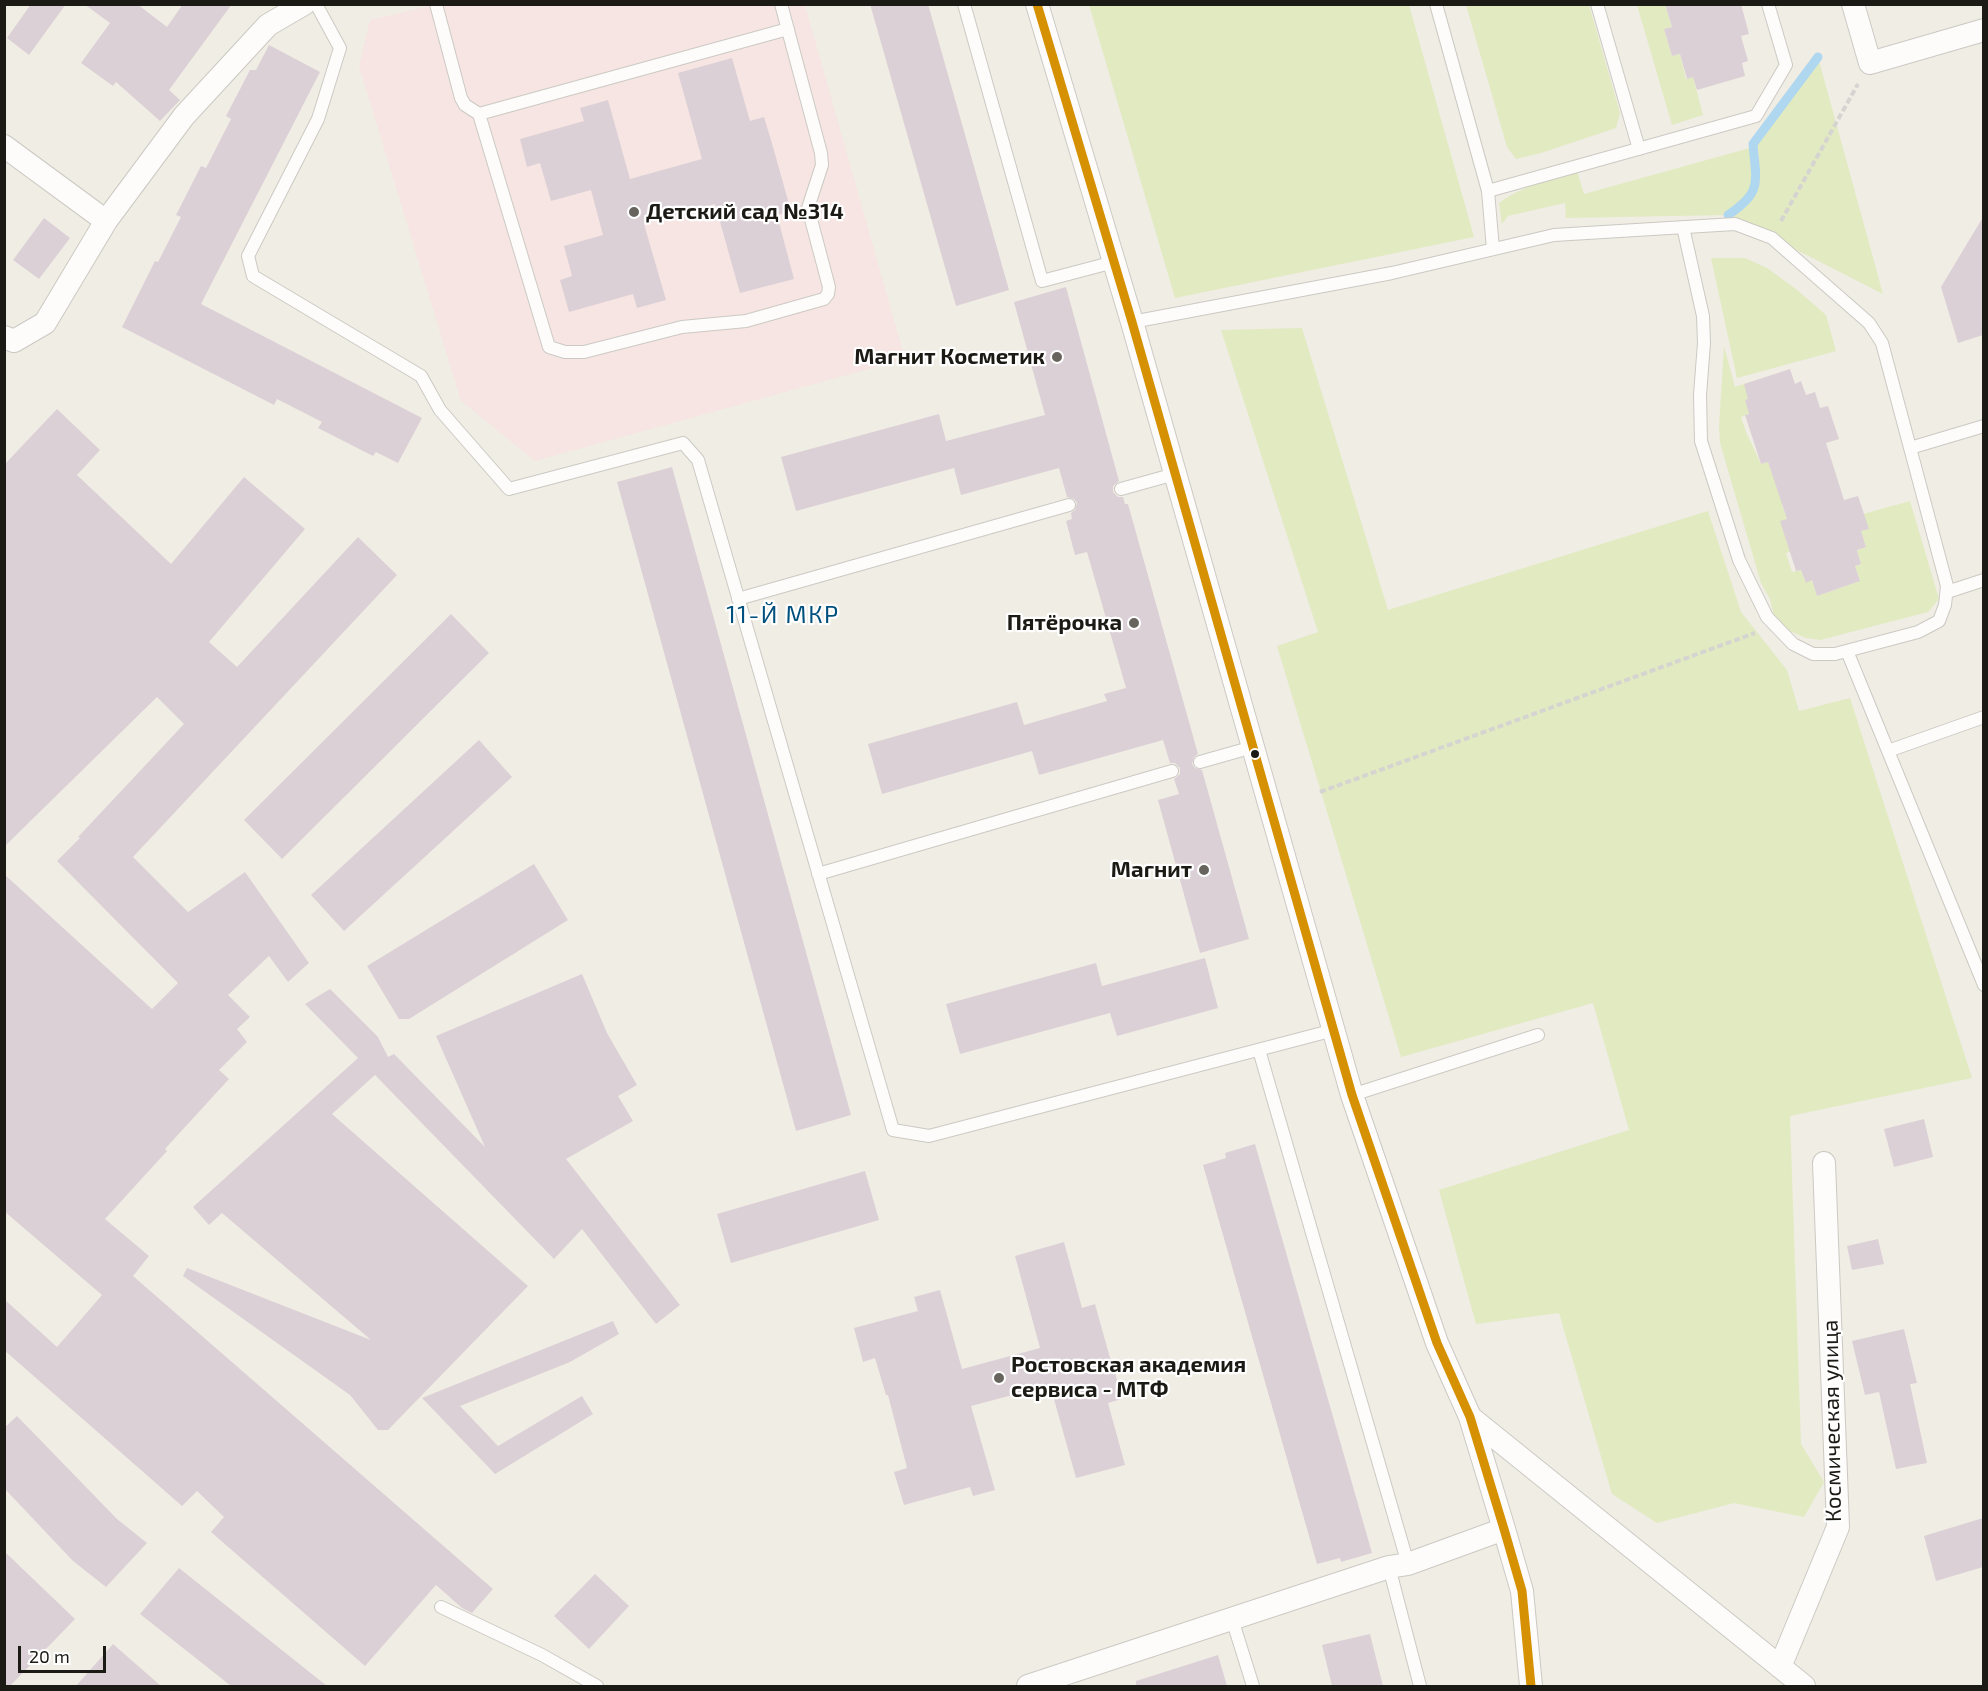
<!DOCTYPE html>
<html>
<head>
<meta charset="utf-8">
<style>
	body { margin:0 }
	#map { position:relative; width:1988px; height:1691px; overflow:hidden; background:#f0ede4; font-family:"Exo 2",sans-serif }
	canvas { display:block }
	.frame { position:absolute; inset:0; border:6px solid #1b1a14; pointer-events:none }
	.scale { position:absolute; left:18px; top:1646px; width:88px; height:27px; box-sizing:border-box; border:3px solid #1b1a14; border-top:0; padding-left:8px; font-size:18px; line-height:21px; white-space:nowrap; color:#1b1a14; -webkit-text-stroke:4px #fff; paint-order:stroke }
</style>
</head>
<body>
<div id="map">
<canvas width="1988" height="1691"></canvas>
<div class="frame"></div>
<div class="scale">20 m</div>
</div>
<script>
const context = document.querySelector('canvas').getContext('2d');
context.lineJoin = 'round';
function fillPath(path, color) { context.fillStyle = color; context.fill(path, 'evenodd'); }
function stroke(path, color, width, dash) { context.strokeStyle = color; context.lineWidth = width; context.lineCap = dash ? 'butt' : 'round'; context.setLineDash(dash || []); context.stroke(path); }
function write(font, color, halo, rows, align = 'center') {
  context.font = font + ' "Exo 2",sans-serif'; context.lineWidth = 4.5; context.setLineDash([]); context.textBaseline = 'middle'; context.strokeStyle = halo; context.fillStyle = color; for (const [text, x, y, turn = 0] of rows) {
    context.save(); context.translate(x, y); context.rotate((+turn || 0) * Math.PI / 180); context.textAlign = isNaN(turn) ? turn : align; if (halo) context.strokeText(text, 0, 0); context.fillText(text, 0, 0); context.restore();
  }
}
const education = new Path2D(`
	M434,5H805L905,359L535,461L461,401L359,66L370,20Z`);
const green = new Path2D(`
	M1089,5H1409L1474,237L1175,298Z
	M1466,5H1589L1620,113L1616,128L1541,153L1516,159L1507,147Z
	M1637,5H1665L1672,27L1664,29L1672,56L1680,54L1686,79L1693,77L1703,115L1672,125Z
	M1818,57L1883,294L1728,215L1566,218L1565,203L1508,216L1502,224L1499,203C1522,186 1550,180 1577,171L1584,194L1750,148Z
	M1711,258H1745L1767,268L1796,289L1826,315L1836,351L1737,378Z
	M1302,328L1388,610L1708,511L1741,612L1787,670L1799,711L1850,698L1972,1078L1790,1116L1801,1444L1824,1482L1804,1517L1734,1503L1657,1523L1612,1494L1559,1313L1476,1324L1439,1190L1629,1130L1593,1003L1401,1057L1277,646L1318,632L1221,330Z
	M1724,346L1735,387L1747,383L1749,414L1741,417L1746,432L1761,464L1768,462L1773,476L1776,475L1786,503L1782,505L1787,519L1790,552L1786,553L1792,572L1801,570L1806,582L1812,580L1817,596L1860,581L1855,566L1861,564L1857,550L1866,547L1861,531L1868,529L1863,514L1910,501L1939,599L1928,612L1820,640L1806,638L1776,625L1770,599L1761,583L1720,443L1719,426Z`);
const stream = new Path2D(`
	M1728,215C1763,192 1756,182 1753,144L1818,57`);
const building = new Path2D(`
	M31,4H66L29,55L7,38Z
	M84,4H137L167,27L183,4H232L169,90L180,100L160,121L116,82L113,86L81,63L110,23Z
	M870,4H928L1009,290L956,306Z
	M1665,4H1741L1749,34L1741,36L1748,61L1742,63L1745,76L1697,90L1693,77L1687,79L1680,54L1672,56L1664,29L1672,27Z
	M269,45L320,72L201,304L422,418L398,463L376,452L373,456L318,428L322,422L277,399L274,405L122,327L155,261L158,262L181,217L176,215L201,166L206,168L231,119L226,116L250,70H256Z
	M732,58L750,121L764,117L771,140L791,211L777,215L794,279L740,293L715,204L644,224L666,300L637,308L633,294L569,312L560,280L572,276L564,246L603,235L591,190L551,201L540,163L527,167L520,139L584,121L580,108L608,100L630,179L702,159L678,73Z
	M1983,217V335L1958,343L1941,287Z
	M44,218L70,238L39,279L13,260Z
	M1066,287L1119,481L1113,486V492L1118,497H1123L1125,504H1128L1198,754L1194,757L1192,764L1195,768L1202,770L1249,939L1200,953L1158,800L1179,794L1174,779L1180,774V768L1175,763H1170L1163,740L1039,775L1032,751L882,794L868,744L1017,702L1024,725L1107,701L1104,694L1126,688L1087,552L1075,555L1066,521L1072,519L1071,513L1075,510L1077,503L1074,499L1067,497L1059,468L961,495L954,468L796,511L781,457L939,414L946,441L1045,415L1014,302Z
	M1790,369L1795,384L1801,381L1806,395L1815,392L1820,408L1828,406L1839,439L1826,443L1844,500L1858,496L1869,529L1861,531L1866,547L1857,550L1861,564L1855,566L1860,581L1817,596L1812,580L1806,583L1801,570L1796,571L1780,521L1787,519L1768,462L1761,464L1745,415L1749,414L1745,400L1748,399L1744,384Z
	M57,409L100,450L77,475L171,564L244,477L305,529L209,642L237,667L358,537L397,575L133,857L188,912L245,872L309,963L288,982L269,956L228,995L250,1017L237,1029L247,1042L219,1070L229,1079L165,1149L167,1151L105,1219L149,1256L133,1276L493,1589L472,1613L462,1608L436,1585L365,1666L211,1532L224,1517L197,1491L182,1506L4,1350V1299L57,1347L102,1295L4,1211V874L152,1009L178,983L57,861L80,838L78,837L184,724L157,697L4,847V465Z
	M672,467L851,1115L796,1131L617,482Z
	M451,614L489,653L282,859L244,820Z
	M479,740L512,777L344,931L311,895Z
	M534,864L568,920L409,1019H399L367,966Z
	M1205,958L1218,1008L1117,1036L1110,1013L960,1054L946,1004L1096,963L1102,986Z
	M582,974L607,1033L637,1085L618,1096L633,1121L566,1159L680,1305L656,1324L582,1229L554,1259L375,1075L332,1114L528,1286L388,1430H378L350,1395L183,1276L187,1268L371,1340L222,1213L209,1225L193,1207L358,1058L305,1004L330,989L378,1037L388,1057L394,1054L485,1147L436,1036Z
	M1924,1119L1933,1157L1894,1167L1884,1129Z
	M1255,1144L1372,1553L1341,1562L1340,1558L1317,1564L1203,1165L1226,1158L1225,1153Z
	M865,1171L879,1220L731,1263L717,1214Z
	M1878,1239L1884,1264L1852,1270L1847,1246Z
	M1064,1242L1082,1308L1095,1304L1112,1365H1113L1122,1399L1108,1403L1125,1465L1076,1478L1050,1385L971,1406L995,1490L973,1496L970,1487L904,1505L894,1472L907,1468L888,1395H886L875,1358L863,1362L854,1328L918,1311L914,1297L940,1290L962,1369L1040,1348L1015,1256Z
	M613,1321L619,1334L570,1362L460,1406L498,1446L582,1396L593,1414L495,1474L422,1398Z
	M1904,1329L1917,1383L1910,1384L1927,1463L1896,1469L1879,1392L1865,1395L1852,1341Z
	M17,1416L117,1519L147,1543L106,1587L73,1561L4,1488V1428Z
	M1983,1518V1567L1936,1581L1924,1536Z
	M4,1551L75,1619L10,1686H4Z
	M179,1568L327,1686H231L140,1614Z
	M595,1574L629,1606L589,1649L554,1616Z
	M1370,1634L1383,1686H1332L1322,1645Z
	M113,1644L161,1686H76Z
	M1218,1655L1227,1686H1136V1681Z`);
const path = new Path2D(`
	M1781,221L1858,84
	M1320,792L1755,633`);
const service = new Path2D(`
	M316,4L340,48L318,119L248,256L253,276L421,376L440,410L509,489L683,443L698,460L893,1130L929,1136L1334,1030
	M436,4L461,98L465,105L479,114
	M781,4L821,153L822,165L808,208L829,287L828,294L824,299L746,321L682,327L584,352H565L549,347L479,114L788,29
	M964,4L1042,281L1114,262
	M1436,4L1488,191L1756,116L1786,65L1768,4
	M1597,4L1639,149
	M1488,191L1493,249
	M1132,322L1392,273L1554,235L1735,224L1772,238L1869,323L1882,343L1947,586L1945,605L1939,621L1918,632L1835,654H1813L1793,644L1767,617L1739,560L1701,441L1700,395L1704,343L1703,316L1683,227
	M1910,448L1984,426
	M1121,489L1175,474
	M1947,592L1984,580
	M738,599L1069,505
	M1847,651L1984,985
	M1888,751L1984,717
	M1200,762L1253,747
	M818,874L1172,771
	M1259,1050L1408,1564
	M1352,1095L1538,1035
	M1389,1567L1420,1686
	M441,1607L542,1655L597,1686
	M1232,1619L1253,1686`);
const minor = new Path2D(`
	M1037,4L1132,322L1352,1095L1437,1343L1470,1417L1504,1529L1522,1591L1531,1686
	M1853,4L1870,63L1984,30
	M4,146L106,221
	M4,337L14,341L45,323L106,221L184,116L268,25L304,4
	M1470,1417L1804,1686
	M1780,1667L1838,1527L1824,1163
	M1028,1686L1389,1567L1408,1564L1504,1529`);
const bus1 = new Path2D(`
	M1037,4L1132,322L1352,1095L1437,1343L1470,1417L1504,1529L1522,1591L1531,1686`);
const markers = [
	[634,212,6,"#66645d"],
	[1057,357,6,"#66645d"],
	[1134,623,6,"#66645d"],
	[1255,754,5,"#1b1a14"],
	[1204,870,6,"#66645d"],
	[999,1378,6,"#66645d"]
];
const poiNames = [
	["Детский сад №314",646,212,"left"],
	["Магнит Косметик",1045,357],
	["Пятёрочка",1122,623],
	["Магнит",1192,870],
	["Ростовская академия",1011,1365,"left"],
	["сервиса - МТФ",1011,1390,"left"]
];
const streetNames = [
	["Космическая улица",1832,1421,-91]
];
const neighbourhoodNames = [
	["11-Й МКР",783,615]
];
fillPath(education, '#f6e5e2');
fillPath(green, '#e2eac2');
stroke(stream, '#b0d7f0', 9);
fillPath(building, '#dcd0d7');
stroke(service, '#ccc9c3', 14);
stroke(minor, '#ccc9c3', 24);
stroke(path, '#d5d4d1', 4, [6, 3]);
stroke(service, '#fdfcfb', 12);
stroke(minor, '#fdfcfb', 22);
stroke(bus1, '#d69103', 9);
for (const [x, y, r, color] of markers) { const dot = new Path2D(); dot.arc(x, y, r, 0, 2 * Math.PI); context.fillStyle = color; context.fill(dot); stroke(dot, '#fff', 2); }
write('bold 22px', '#1b1a14', '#fff', poiNames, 'right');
write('22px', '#1b1a14', '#fff', streetNames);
context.letterSpacing = '1.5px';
write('24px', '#00507d', '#fff', neighbourhoodNames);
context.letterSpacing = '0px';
</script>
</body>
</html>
